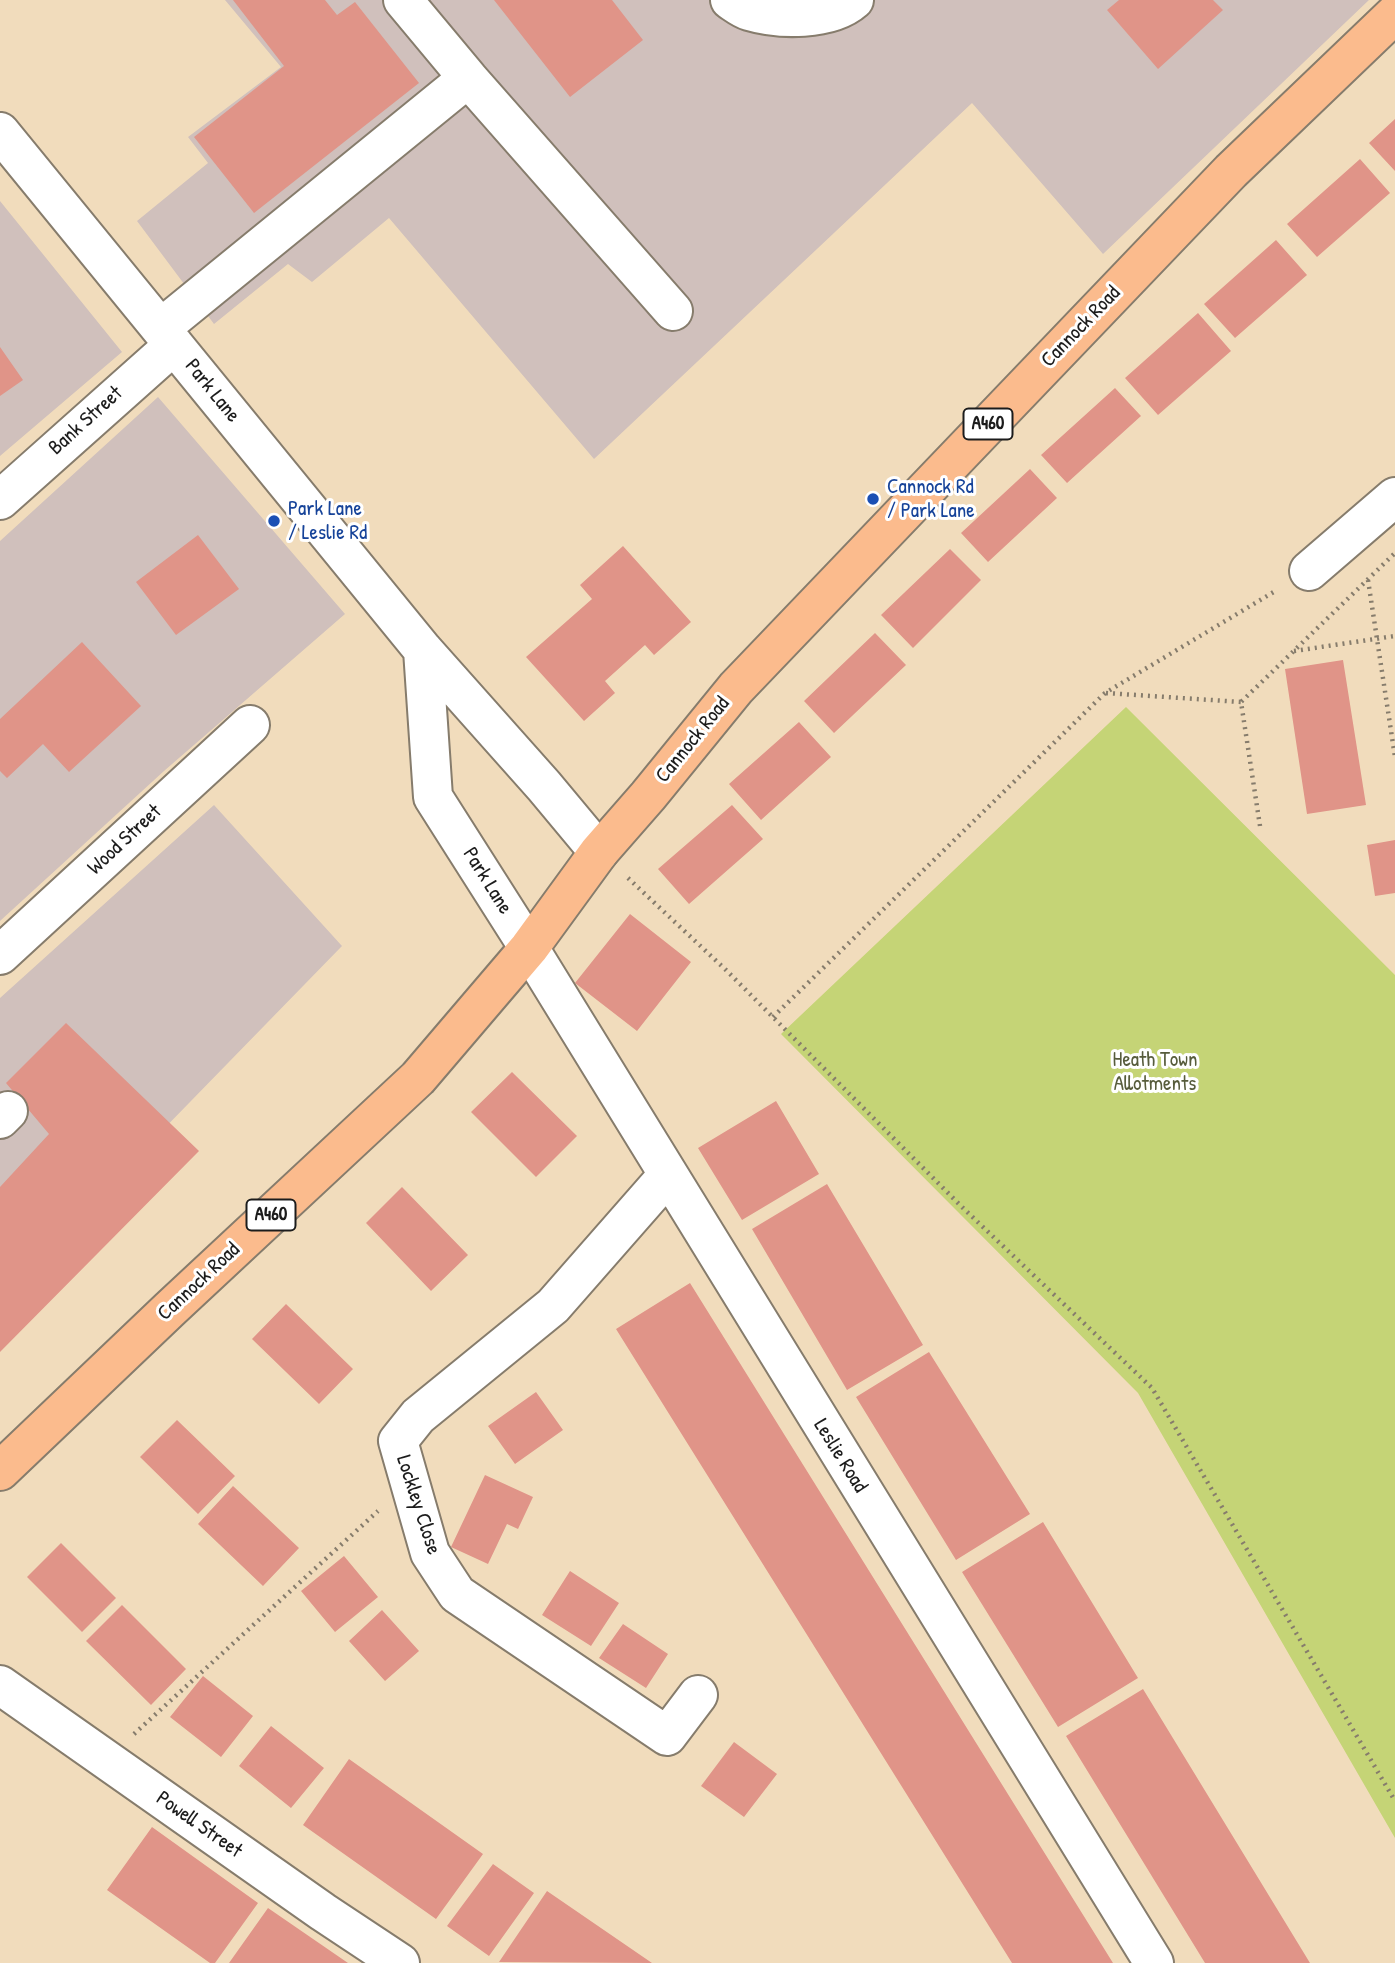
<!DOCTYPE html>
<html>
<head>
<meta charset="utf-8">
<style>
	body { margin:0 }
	canvas { display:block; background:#f1dcbc }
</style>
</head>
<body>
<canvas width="1395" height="1963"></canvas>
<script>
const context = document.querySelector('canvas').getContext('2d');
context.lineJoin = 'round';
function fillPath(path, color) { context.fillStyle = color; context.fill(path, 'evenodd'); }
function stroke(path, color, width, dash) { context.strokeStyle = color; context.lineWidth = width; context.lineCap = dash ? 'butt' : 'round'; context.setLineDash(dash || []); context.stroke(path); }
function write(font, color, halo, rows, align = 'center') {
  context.font = font + ' "Patrick Hand",sans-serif'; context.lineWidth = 6; context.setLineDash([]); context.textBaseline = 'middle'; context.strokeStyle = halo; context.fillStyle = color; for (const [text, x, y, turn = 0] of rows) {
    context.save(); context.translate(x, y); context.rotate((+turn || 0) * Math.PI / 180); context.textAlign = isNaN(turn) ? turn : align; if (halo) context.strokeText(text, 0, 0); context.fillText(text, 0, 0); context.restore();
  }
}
const industrial = new Path2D(`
	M225,0H1369L1103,254L972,103L594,459L389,218L312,282L288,264L214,324L137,221L208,163L188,137L281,67Z
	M0,201L122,352L0,456Z
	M158,397L345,614L164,771L0,921V541Z
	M214,805L342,946L0,1297V998Z`);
const green = new Path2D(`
	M1126,707L1395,975V1838L1138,1393L781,1034Z`);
const building = new Path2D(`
	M233,0H325L337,15L355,2L419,83L254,213L194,137L284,66Z
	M494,0H612L643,40L570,97Z
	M1119,0H1213L1223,10L1158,69L1107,10Z
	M1395,119V171L1369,143Z
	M1360,159L1390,193L1317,257L1287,224Z
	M1276,240L1307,275L1235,338L1204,304Z
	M1198,313L1231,351L1158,415L1125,378Z
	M0,347L23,380L0,396Z
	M1115,388L1141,416L1067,483L1041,455Z
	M1030,469L1057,498L988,562L961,533Z
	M198,535L239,589L176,635L136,582Z
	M623,546L691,622L654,655L645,645L605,681L615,693L584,721L526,657L592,599L580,585Z
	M950,549L981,580L913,648L881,615Z
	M875,633L906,665L834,733L804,701Z
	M82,642L141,706L69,772L43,744L7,778L0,771V719Z
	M1343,660L1366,805L1307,814L1285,669Z
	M799,722L831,757L761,820L729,784Z
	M732,805L763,839L689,904L658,869Z
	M1395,840V893L1375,896L1367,845Z
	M630,914L691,962L637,1031L575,983Z
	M66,1023L199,1151L0,1352V1187L49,1134L6,1083Z
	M512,1072L577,1136L536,1177L471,1112Z
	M776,1101L819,1174L742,1220L698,1148Z
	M827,1184L923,1345L847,1390L752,1229Z
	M402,1187L468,1255L431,1291L366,1223Z
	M690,1283L1113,1963H1012L616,1329Z
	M286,1304L353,1369L319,1404L252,1339Z
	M929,1352L1030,1514L956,1560L856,1397Z
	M536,1392L563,1430L515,1464L488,1426Z
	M177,1420L235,1476L198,1514L140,1457Z
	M485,1475L533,1497L518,1529L507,1524L488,1564L451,1547Z
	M233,1486L299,1548L263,1586L198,1524Z
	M1043,1522L1138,1678L1058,1727L962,1572Z
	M61,1543L116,1598L82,1632L27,1577Z
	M344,1556L378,1597L335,1632L301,1591Z
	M570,1571L619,1603L591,1646L542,1615Z
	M122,1605L186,1669L151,1705L86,1641Z
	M382,1610L419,1651L385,1681L349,1641Z
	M623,1624L668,1654L646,1688L599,1658Z
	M203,1676L253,1716L221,1757L170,1717Z
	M1143,1689L1310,1963H1205L1066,1736Z
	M271,1726L324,1768L291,1808L239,1766Z
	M734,1742L777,1774L744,1817L701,1786Z
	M349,1759L483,1854L436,1919L303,1825Z
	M152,1827L258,1903L215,1963H210L107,1890Z
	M493,1864L534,1893L489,1956L447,1926Z
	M547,1891L652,1963L499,1962Z
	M268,1908L348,1963H229Z`);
const path = new Path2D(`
	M1368,580L1395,757
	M1294,651L1395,636
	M1106,693L1241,702
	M1260,826L1241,702L1395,553
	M628,878L726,970L962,1207L1152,1388L1395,1801
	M773,1017L1105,693L1277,590
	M134,1734L378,1511`);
const minor = new Path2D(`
	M730,0C736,4 742,9 749,11C779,20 830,21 854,0
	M468,78L673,311
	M0,132L423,650L544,786L599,852
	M161,328L468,78L403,0
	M0,500L174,345
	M1309,571L1395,497
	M423,650L433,797L529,948L1154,1963
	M0,955L250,725
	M0,1119L8,1111
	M667,1176L553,1306L418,1416L398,1441L430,1553L457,1594L667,1736L698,1695
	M0,1685L323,1912L400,1963`);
const highway = new Path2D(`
	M0,1471L170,1309L418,1078L529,948L599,852L648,796L736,688L1231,171L1395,14`);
const markers = [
	[873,499,7,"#1a4fb4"],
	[274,521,7,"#1a4fb4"]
];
const shields = [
	[988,424,49],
	[271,1215,49]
];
const shieldNames = [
	["A460",988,424],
	["A460",271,1215]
];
const streetNames = [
	["Cannock Road",1081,327,-46],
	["Park Lane",212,391,51],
	["Bank Street",86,421,-42],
	["Cannock Road",693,740,-51],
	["Wood Street",125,840,-43],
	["Park Lane",487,881,58],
	["Cannock Road",199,1282,-43],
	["Leslie Road",840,1456,58],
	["Lockley Close",418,1505,72],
	["Powell Street",199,1825,35]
];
const transitNames = [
	["Cannock Rd",887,487],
	["/ Park Lane",887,511],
	["Park Lane",288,509],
	["/ Leslie Rd",288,533]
];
const parkNames = [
	["Heath Town",1155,1060],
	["Allotments",1155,1084]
];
fillPath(industrial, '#d0c0bc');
fillPath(green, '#c5d476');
fillPath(building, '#e09488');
stroke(minor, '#867c6c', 42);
stroke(highway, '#867c6c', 42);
stroke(path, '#867c6c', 4.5, [2, 5]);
stroke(minor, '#fff', 38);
stroke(highway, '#fbbb8d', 38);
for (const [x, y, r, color] of markers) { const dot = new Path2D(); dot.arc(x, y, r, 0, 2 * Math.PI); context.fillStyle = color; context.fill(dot); stroke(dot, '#fff', 2.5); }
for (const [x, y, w] of shields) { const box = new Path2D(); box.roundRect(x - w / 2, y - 15.5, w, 31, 5); context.fillStyle = '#fff'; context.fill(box); stroke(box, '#1c1c1c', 2); }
write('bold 19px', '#1c1c1c', null, shieldNames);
write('21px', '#1c1c1c', '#fff', streetNames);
write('21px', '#164399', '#fff', transitNames, 'left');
write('21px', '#575c3c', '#fff', parkNames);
</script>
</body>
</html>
